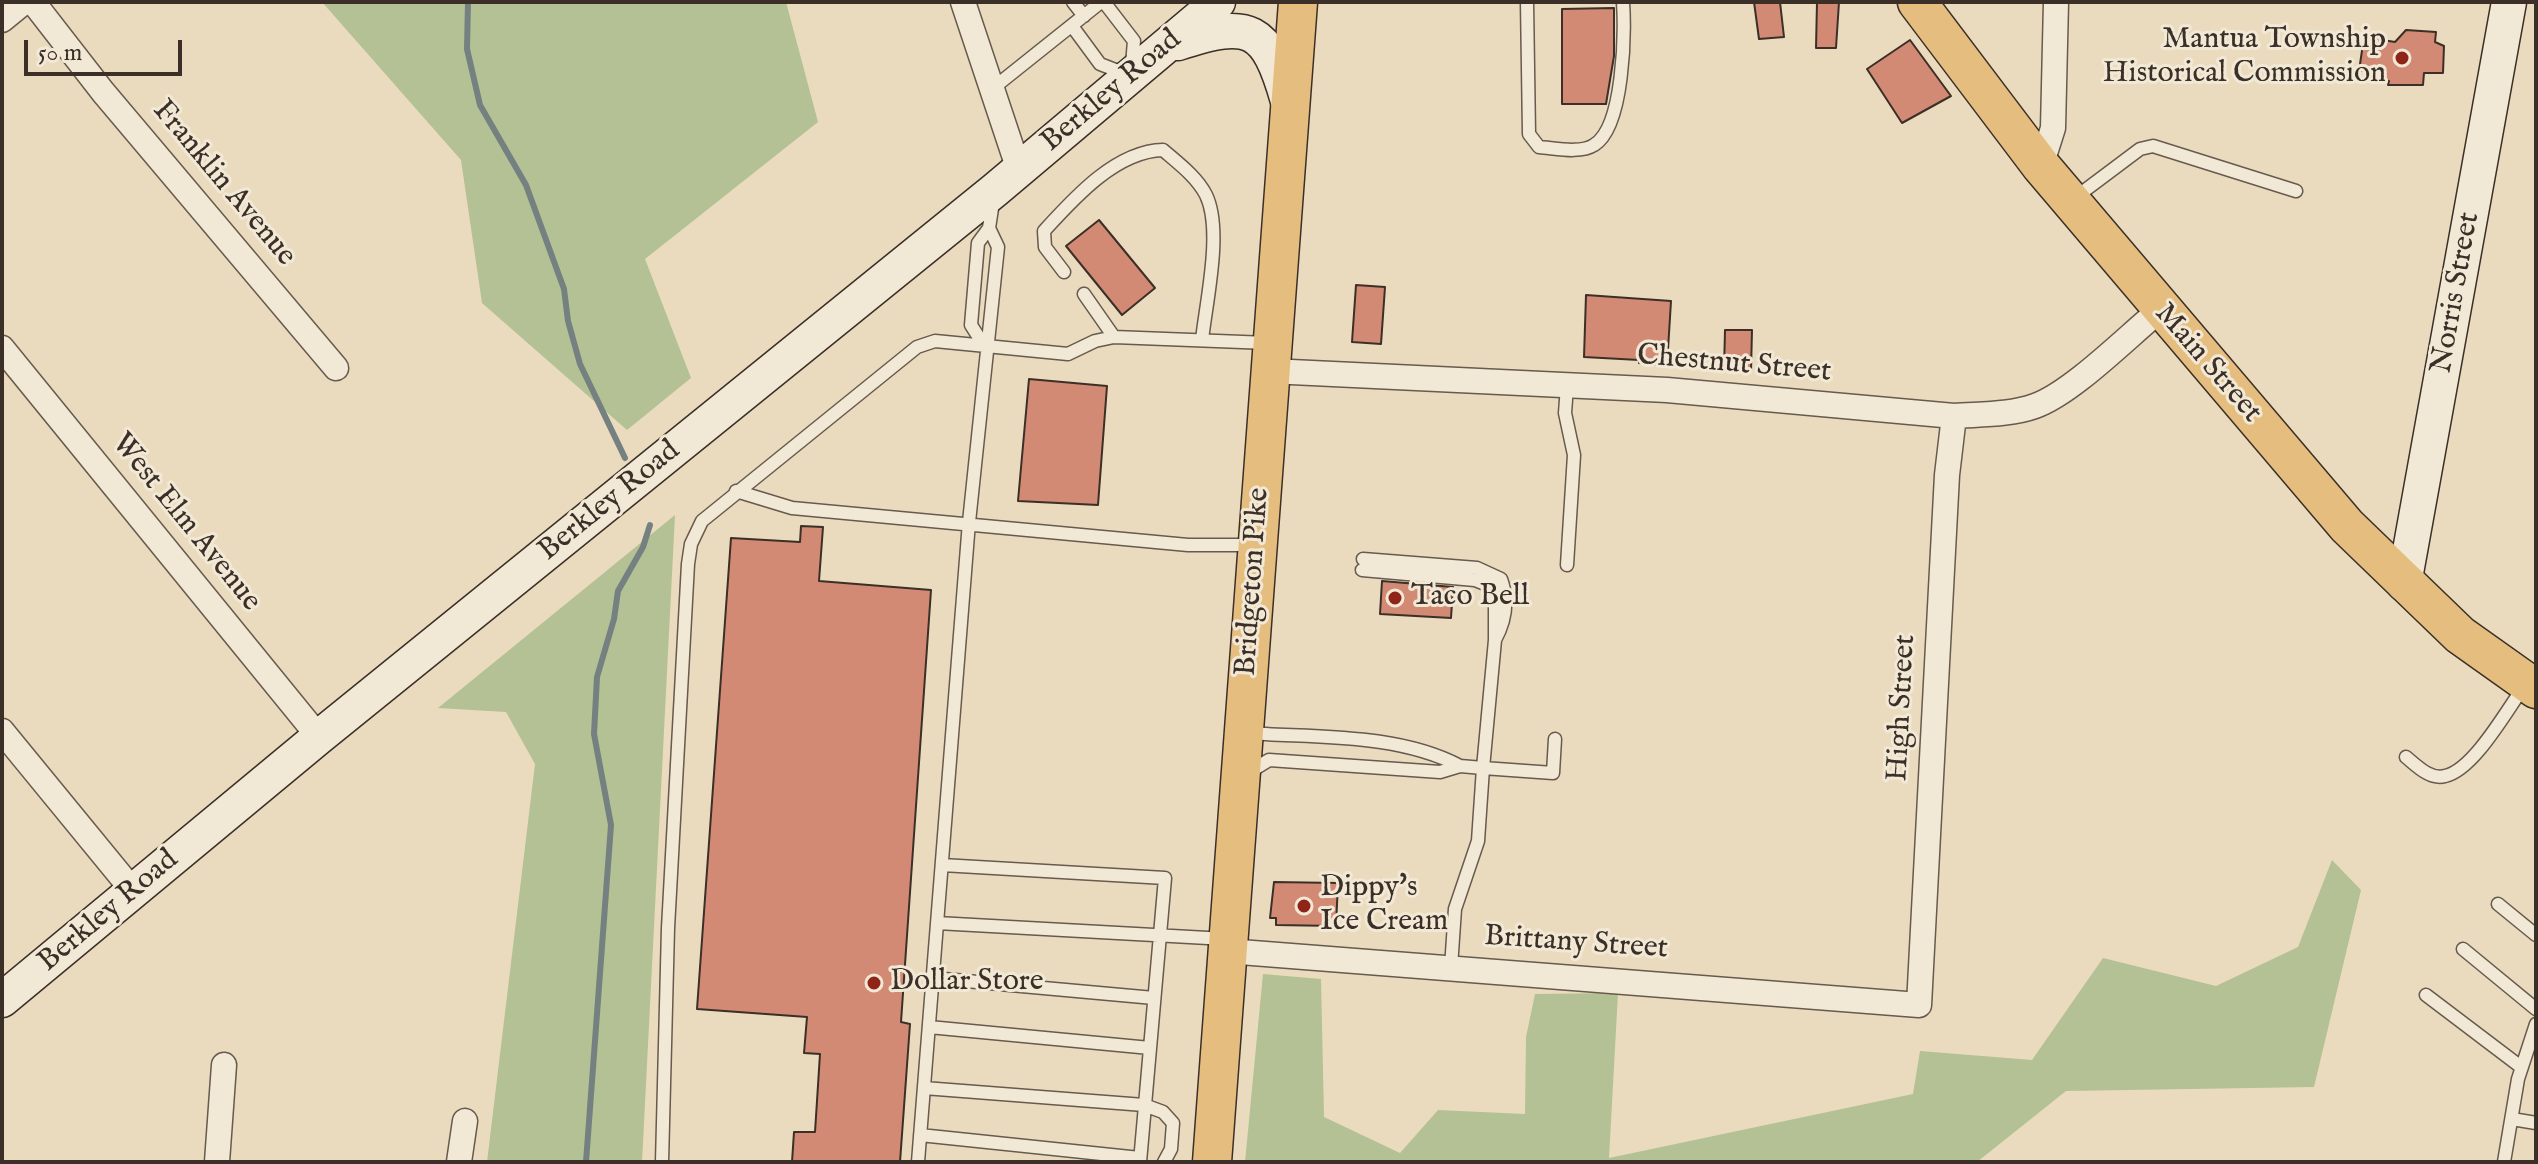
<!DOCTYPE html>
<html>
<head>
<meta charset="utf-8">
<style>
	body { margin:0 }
	#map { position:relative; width:2538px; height:1164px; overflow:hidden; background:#eadbbe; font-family:"IM FELL English",serif }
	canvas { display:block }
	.frame { position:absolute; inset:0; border:4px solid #3b2f28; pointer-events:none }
	.scale { position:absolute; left:24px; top:40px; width:158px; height:36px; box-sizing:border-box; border:4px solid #3b2f28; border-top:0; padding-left:10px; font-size:24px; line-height:28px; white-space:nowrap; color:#3b2f28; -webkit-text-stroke:6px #f1e8d5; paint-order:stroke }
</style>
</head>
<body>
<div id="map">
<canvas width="2538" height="1164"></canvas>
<div class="frame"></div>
<div class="scale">50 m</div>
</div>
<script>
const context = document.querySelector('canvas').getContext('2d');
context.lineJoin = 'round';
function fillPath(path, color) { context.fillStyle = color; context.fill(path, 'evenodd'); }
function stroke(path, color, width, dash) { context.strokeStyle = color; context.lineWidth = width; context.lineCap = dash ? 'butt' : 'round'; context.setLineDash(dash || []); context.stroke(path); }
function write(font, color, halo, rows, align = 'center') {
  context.font = font + ' "IM FELL English",serif'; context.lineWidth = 6; context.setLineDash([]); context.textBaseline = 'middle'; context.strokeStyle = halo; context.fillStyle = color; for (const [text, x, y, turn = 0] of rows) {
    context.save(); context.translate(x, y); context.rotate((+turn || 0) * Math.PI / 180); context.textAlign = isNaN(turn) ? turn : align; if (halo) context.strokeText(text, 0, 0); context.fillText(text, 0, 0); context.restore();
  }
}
const green = new Path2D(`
	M322,2H786L818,122L645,259L691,378L627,430L482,303L461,160Z
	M675,515L642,1162H487L535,764L506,712L438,708Z
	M2332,860L2361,890L2314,1087L2066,1091L1977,1162H1245L1263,974L1321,979L1324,1117L1400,1153L1438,1110L1525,1114L1526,1037L1535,994L1618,993L1609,1158L1913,1094L1920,1051L2032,1060L2103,958L2216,986L2298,947Z`);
const stream = new Path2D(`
	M468,2L467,49L480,105L526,185L564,289L568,321L580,364L625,458
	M586,1162L611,825L594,734L597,677L614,619L618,591L643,547L650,525`);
const building = new Path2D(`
	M1754,2H1780L1784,37L1759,39Z
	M1817,2H1839L1836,48H1816Z
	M1614,8V56L1606,104H1562V9Z
	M2406,30L2436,32L2435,42L2444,46L2443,73H2424L2423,85H2388L2389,81L2372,79L2373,69L2359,71L2364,37L2395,42Z
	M1910,40L1951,96L1902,123L1867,69Z
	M1099,220L1155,288L1122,315L1066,246Z
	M1356,285L1385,287L1381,344L1352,342Z
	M1586,295L1671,301L1667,366L1639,363V360L1584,357Z
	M1725,330H1752L1751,371H1724Z
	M1029,379L1107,386L1098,505L1018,501Z
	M801,526L823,527L819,581L931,590L901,1022L910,1024L900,1162H792L794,1132H815L820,1054L804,1053L807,1017L697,1009L731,538L800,542Z
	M1382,581L1453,587L1451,618L1380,614Z
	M1274,882L1338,883L1336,926L1276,925V918H1270Z`);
const lane = new Path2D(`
	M1073,2L1084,16
	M1527,2L1529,134L1539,147C1555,148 1580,154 1594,145C1624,127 1625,33 1623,2
	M1072,26L1100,64L1131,76L1134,41L1104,2
	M992,89L1101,2
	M2076,197L2140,149L2153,146L2296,191
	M1064,272L1045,247L1044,231C1074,198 1116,151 1163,150C1178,163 1197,177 1206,195C1223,230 1206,302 1202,340
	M1084,294L1114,337
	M985,347L971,325L978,243L989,228L993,202
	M736,491L792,508L1188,545H1254
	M1363,559L1477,568L1501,579C1509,601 1506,620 1495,640L1483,768L1553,773L1555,739
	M1567,565L1574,455L1565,413L1567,386
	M1362,570L1475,580L1490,586L1495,601V640
	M1247,733C1317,738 1397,733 1460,766
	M2406,757C2417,766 2430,780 2445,776C2474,770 2508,708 2525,685
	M1246,774L1269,760L1440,772L1460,766L1483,768L1478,841L1455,909L1451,967
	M942,865L1165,878L1140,1162
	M2498,904L2536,935
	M937,923L1226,939
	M2463,949L2536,1009
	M933,978L1154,998
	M2426,995L2521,1067
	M929,1027L1150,1048
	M924,1088L1144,1105L1163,1112L1173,1123L1171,1149L1164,1162
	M2512,1119L2536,1123
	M920,1135L1140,1158
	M662,1162L668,928L688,564L691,544L702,521L917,347L935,341L1068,354L1095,341L1114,337L1268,343
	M918,1162L969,522L998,247L989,228
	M2504,1162L2518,1079L2536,1024`);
const street = new Path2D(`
	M33,2L103,92L336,368
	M963,2L1019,170
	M2,20L24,2
	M2041,166L2053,128L2056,2
	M2,348L319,737
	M1270,371L1667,390L1954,416C1981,414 2010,415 2035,406C2072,393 2128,336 2160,310
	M2,731L134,892
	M1227,951L1919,1005L1947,475L1954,416
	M217,1162L224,1065
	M459,1162L465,1121`);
const secondary = new Path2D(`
	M1178,43C1250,19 1267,27 1288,101
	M2404,584L2509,2
	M2,1000L319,737L995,190L1218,2`);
const primary = new Path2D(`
	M1917,2L2041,166L2347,526L2460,635L2536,689
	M1212,1162L1298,2`);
const markers = [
	[2402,58,8,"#8f2418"],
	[1395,598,8,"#8f2418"],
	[1304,906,8,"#8f2418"],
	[874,983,8,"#8f2418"]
];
const poiNames = [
	["Mantua Township",2386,41,"right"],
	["Historical Commission",2386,75,"right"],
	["Taco Bell",1411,598],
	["Dippy's",1320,889],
	["Ice Cream",1320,923],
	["Dollar Store",890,983]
];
const streetNames = [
	["Berkley Road",1112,92,-40],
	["Franklin Avenue",223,184,50],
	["Norris Street",2457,293,-80],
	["Main Street",2207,364,49],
	["Chestnut Street",1734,365,5],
	["Berkley Road",610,502,-39],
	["West Elm Avenue",185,523,51],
	["Bridgeton Pike",1254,582,-86],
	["High Street",1903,708,-87],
	["Berkley Road",109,912,-40],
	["Brittany Street",1576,944,4]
];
fillPath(green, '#b3c194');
stroke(stream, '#758181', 6);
fillPath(building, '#d38a74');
stroke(building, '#3b2f28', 2);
stroke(lane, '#675a4e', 15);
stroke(street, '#675a4e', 27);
stroke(secondary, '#3b2f28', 37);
stroke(primary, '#3b2f28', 41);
stroke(lane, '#f1e8d5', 12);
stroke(street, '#f1e8d5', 24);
stroke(secondary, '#f1e8d5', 34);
stroke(primary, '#e5be7f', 38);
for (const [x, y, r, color] of markers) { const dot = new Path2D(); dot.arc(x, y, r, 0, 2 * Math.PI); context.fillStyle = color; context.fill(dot); stroke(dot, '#f1e8d5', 3); }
write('30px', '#3b2f28', '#f1e8d5', poiNames, 'left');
write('30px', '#3b2f28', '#f1e8d5', streetNames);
</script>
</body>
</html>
